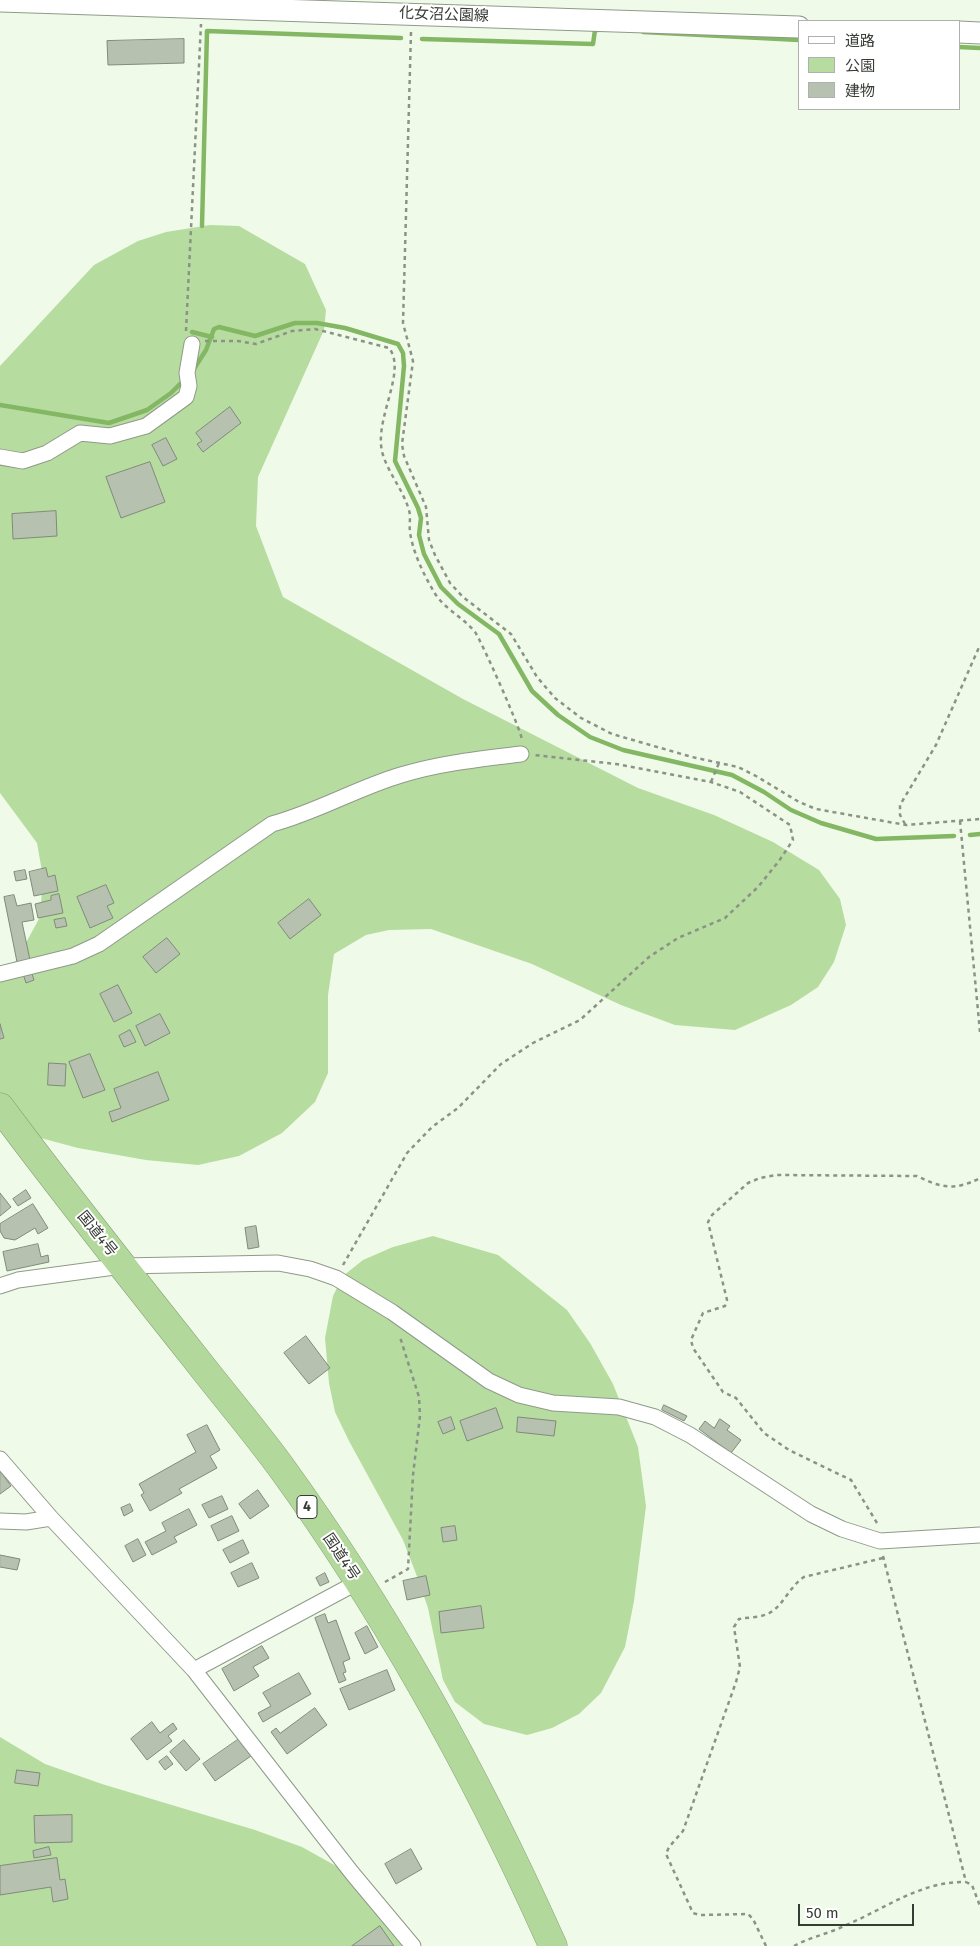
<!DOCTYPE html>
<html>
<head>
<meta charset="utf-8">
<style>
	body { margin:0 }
	#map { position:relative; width:980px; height:1946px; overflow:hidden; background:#effbe8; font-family:"Fira Sans","Noto Sans JP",sans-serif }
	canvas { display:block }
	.legend { position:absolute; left:798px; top:20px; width:162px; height:90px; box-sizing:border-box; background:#fff; border:1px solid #afb1ae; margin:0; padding:6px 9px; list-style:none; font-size:15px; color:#373c34 }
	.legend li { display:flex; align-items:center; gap:10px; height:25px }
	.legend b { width:25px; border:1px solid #afb1ae }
	.scale { position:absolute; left:798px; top:1904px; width:116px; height:22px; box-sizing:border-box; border:2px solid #373c34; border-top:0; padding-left:6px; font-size:15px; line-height:18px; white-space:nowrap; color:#373c34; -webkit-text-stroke:4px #fff; paint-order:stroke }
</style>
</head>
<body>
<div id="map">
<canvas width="980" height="1946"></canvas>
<ul class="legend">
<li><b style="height:6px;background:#fff"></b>道路</li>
<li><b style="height:14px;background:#b6dca0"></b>公園</li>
<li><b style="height:14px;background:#b6c1af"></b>建物</li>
</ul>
<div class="scale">50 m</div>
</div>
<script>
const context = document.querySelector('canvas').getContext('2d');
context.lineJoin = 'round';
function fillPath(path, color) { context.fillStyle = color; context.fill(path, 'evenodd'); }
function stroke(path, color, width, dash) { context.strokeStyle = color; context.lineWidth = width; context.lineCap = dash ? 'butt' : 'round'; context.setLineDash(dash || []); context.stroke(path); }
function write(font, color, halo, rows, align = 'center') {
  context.font = font + ' "Fira Sans","Noto Sans JP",sans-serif'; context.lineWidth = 4; context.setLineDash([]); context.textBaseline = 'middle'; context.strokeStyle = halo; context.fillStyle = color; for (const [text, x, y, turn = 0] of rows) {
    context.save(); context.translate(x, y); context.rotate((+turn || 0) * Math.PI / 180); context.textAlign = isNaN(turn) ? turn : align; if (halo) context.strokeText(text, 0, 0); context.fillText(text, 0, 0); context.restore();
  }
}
const green = new Path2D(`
	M210,225L239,226L305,264L326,310L324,330L258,477L256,526L283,597L463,699L638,788L714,815L773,842L819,870L840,899L846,925L834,962L818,987L791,1005L735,1030L675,1025L621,1005L532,964L431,929L389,930L366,935L334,954L328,995V1073L315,1102L282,1133L239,1156L198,1165L146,1160L78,1148L0,1127V968L16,961L40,917L43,877L37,843L0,793V366L94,265L138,241L166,232Z
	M433,1236L498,1255L567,1310L590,1343L613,1384L638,1447L646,1506L634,1601L625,1647L601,1693L579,1714L552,1728L527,1735L484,1724L455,1702L443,1680L428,1608L418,1579L403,1540L349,1441L335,1412L329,1383L325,1338L333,1296L343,1276L363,1260L393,1247Z
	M0,1737L45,1764L102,1784L255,1830L302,1847L345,1871L412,1946H0Z`);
const stream = new Path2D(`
	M643,32L799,40
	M422,39L593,44L595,30H598
	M959,47L980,48
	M202,226L207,31L401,38
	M192,332L212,337
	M192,372L206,350L214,329L219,327L255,336L295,323H317L345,328L398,344L403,353L404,366L395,461L418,508L421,518L419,535L424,554L441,587L458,604L499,634L532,691L558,715L590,737L623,750L732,775L764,792L791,810L821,823L876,839L954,836
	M0,405L109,423L147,410L171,393L185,379
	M970,835L980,834`);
const building = new Path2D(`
	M184,39V63L108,65L107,41Z
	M230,407L241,423L203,452L197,444L202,441L196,433Z
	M166,438L177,459L163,466L152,445Z
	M150,462L165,502L121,518L106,477Z
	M56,511L57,536L13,539L12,514Z
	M46,868L48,877L55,875L58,891L34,896L29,872Z
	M25,870L27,879L16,881L14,872Z
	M106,885L114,903L107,906L113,918L90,928L77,897Z
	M59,894L63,913L38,918L35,904L51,900V896Z
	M14,895L17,906L31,903L34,920L22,922L30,960L17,962L4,897Z
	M309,899L321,915L290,939L278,923Z
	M65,918L67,926L56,928L54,920Z
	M167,938L180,954L156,973L143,957Z
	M31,971L34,980L26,983L23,974Z
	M118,985L132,1013L114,1022L100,994Z
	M160,1014L170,1033L145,1046L136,1026Z
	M0,1024L4,1038L0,1039Z
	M130,1030L136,1042L124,1047L119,1036Z
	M90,1054L105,1090L83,1098L69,1062Z
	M49,1063L66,1064L65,1086L48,1085Z
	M158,1072L169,1100L112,1122L109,1112L121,1108L114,1089Z
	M26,1190L31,1198L18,1206L13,1199Z
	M0,1193L11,1207L0,1216Z
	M33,1204L48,1228L38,1234L35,1228L15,1240L4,1238L0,1231V1224Z
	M256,1226L259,1247L248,1249L245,1228Z
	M38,1244L41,1257L48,1255L49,1262L7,1271L3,1252Z
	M306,1336L330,1368L309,1384L284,1353Z
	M664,1405L687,1416L684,1421L662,1410Z
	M496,1408L503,1428L467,1441L460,1421Z
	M451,1417L455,1429L443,1434L438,1422Z
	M518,1417L556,1421L554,1436L517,1432Z
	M720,1419L730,1426L727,1430L741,1440L731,1453L699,1429L705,1421L714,1428Z
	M207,1425L220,1450L210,1456L217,1468L179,1489L182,1493L150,1511L141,1495L144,1493L139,1484L196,1452L187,1435Z
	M0,1471L11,1486L0,1494Z
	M258,1490L269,1506L250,1519L239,1504Z
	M222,1496L228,1509L209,1518L202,1505Z
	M130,1504L133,1511L124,1516L121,1508Z
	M189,1509L197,1525L174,1537L177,1542L152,1555L145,1542L166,1531L162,1523Z
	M232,1516L239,1531L218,1541L211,1526Z
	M455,1526L457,1540L443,1542L441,1528Z
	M138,1539L146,1555L133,1562L125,1546Z
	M243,1540L249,1553L230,1563L223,1550Z
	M0,1555L20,1559L17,1570L0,1567Z
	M252,1563L259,1578L238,1587L231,1573Z
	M325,1573L329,1582L320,1586L316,1578Z
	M426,1576L430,1595L407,1600L403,1581Z
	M481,1606L484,1628L441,1633L439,1612Z
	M325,1614L328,1623L336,1620L350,1659L343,1662L346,1672L343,1673L346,1680L339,1683L315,1618Z
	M367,1626L378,1647L365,1654L355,1633Z
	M262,1646L269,1658L253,1667L259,1676L234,1691L222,1669Z
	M387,1670L395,1690L349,1710L340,1689Z
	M299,1673L311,1694L263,1722L258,1713L271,1706L263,1693Z
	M315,1708L327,1725L287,1754L271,1732L276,1728L280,1733Z
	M152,1722L160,1733L173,1723L177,1729L168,1736L172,1741L147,1760L131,1739Z
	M239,1739L251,1756L215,1781L203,1764Z
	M184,1740L200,1759L186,1771L170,1752Z
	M167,1756L173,1764L165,1770L159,1762Z
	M17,1770L40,1773L38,1786L15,1783Z
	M72,1815V1842L35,1843L34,1816Z
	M49,1847L51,1855L34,1858L33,1851Z
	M411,1849L422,1869L396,1884L385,1864Z
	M57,1858L60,1880L65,1879L68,1899L53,1902L51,1887L0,1895V1866Z
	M380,1926L394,1946H352Z`);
const path = new Path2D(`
	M411,32L403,323L413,361L402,444L404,456L426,507L429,540L435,555L450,583L463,597L511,634L537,677L555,698L581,718L612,734L692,757L738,767L756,776L799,802L816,809L906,825L980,819
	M186,331L201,24
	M205,341H238L256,344L292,331L315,329L389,348C408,372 372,421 383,455C389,474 403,490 409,510C411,517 409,525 410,532C413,553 424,575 434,592C444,609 463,617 475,632C481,640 522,732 522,740
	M711,782L719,763
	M960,821L980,1032
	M905,824L900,815V805L936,745L980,645
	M343,1265L407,1153L432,1127L458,1108L501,1064L533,1043L580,1020L649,957L678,938L725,918L758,887L779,861L793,840L790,825L740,792L711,782L616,764L534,755
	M877,1523L851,1480L789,1450L764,1433L736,1398L723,1392L693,1348L691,1340L703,1313L725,1306L727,1300L708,1222L712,1215L748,1183L760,1178L776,1175L917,1176C941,1188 955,1191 980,1178
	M883,1556L966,1882L972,1885L980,1906
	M385,1582L408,1569L413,1475L420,1416L419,1397L400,1337
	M766,1946L753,1919L748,1914L700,1915L693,1913L666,1854L669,1847L683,1831L736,1682L740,1667L734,1627L739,1619C749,1617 762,1618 771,1612C784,1604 790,1586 804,1577L883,1558
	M794,1946C810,1937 828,1934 844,1926C885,1909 920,1881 966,1882`);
const street = new Path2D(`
	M0,457L23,461L47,453L80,433L110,436L146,426L186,397L189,386L187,373L192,344
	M0,974L73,956L99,944L272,824C317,812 357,788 401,775C440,763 480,759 521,754
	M0,1286L18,1280L122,1266L278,1263L310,1269L336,1278L392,1312L489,1381L519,1395L553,1403L619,1407L655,1417L690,1435L811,1514L842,1529L880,1541L980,1535
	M0,1459L51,1518L194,1670L352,1873L413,1946
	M0,1521L26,1522L51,1518
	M194,1670L358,1582`);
const secondary = new Path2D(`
	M0,1L799,27
	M959,32L980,33`);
const highway = new Path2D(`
	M0,1107C64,1193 130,1276 196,1359C224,1395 254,1430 281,1467C389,1616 478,1778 553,1946`);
const shields = [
	[307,1507,20]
];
const shieldNames = [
	["4",307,1507]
];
const streetNames = [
	["化女沼公園線",444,15,2],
	["国道4号",97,1234,51],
	["国道4号",341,1557,56]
];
fillPath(green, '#b6dca0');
stroke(stream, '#84b764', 4.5);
fillPath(building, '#b6c1af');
stroke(building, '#808b7a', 1);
stroke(street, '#8f9a89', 17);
stroke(secondary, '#8f9a89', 23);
stroke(highway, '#87a277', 29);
stroke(path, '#8b9386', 2.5, [4, 4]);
stroke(street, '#fff', 15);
stroke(secondary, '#fff', 21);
stroke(highway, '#b2d99b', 28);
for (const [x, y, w] of shields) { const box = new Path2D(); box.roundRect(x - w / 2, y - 11.5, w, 23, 4); context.fillStyle = '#fff'; context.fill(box); stroke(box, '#373c34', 1); }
write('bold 14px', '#373c34', null, shieldNames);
write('15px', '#373c34', '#fff', streetNames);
</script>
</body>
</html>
